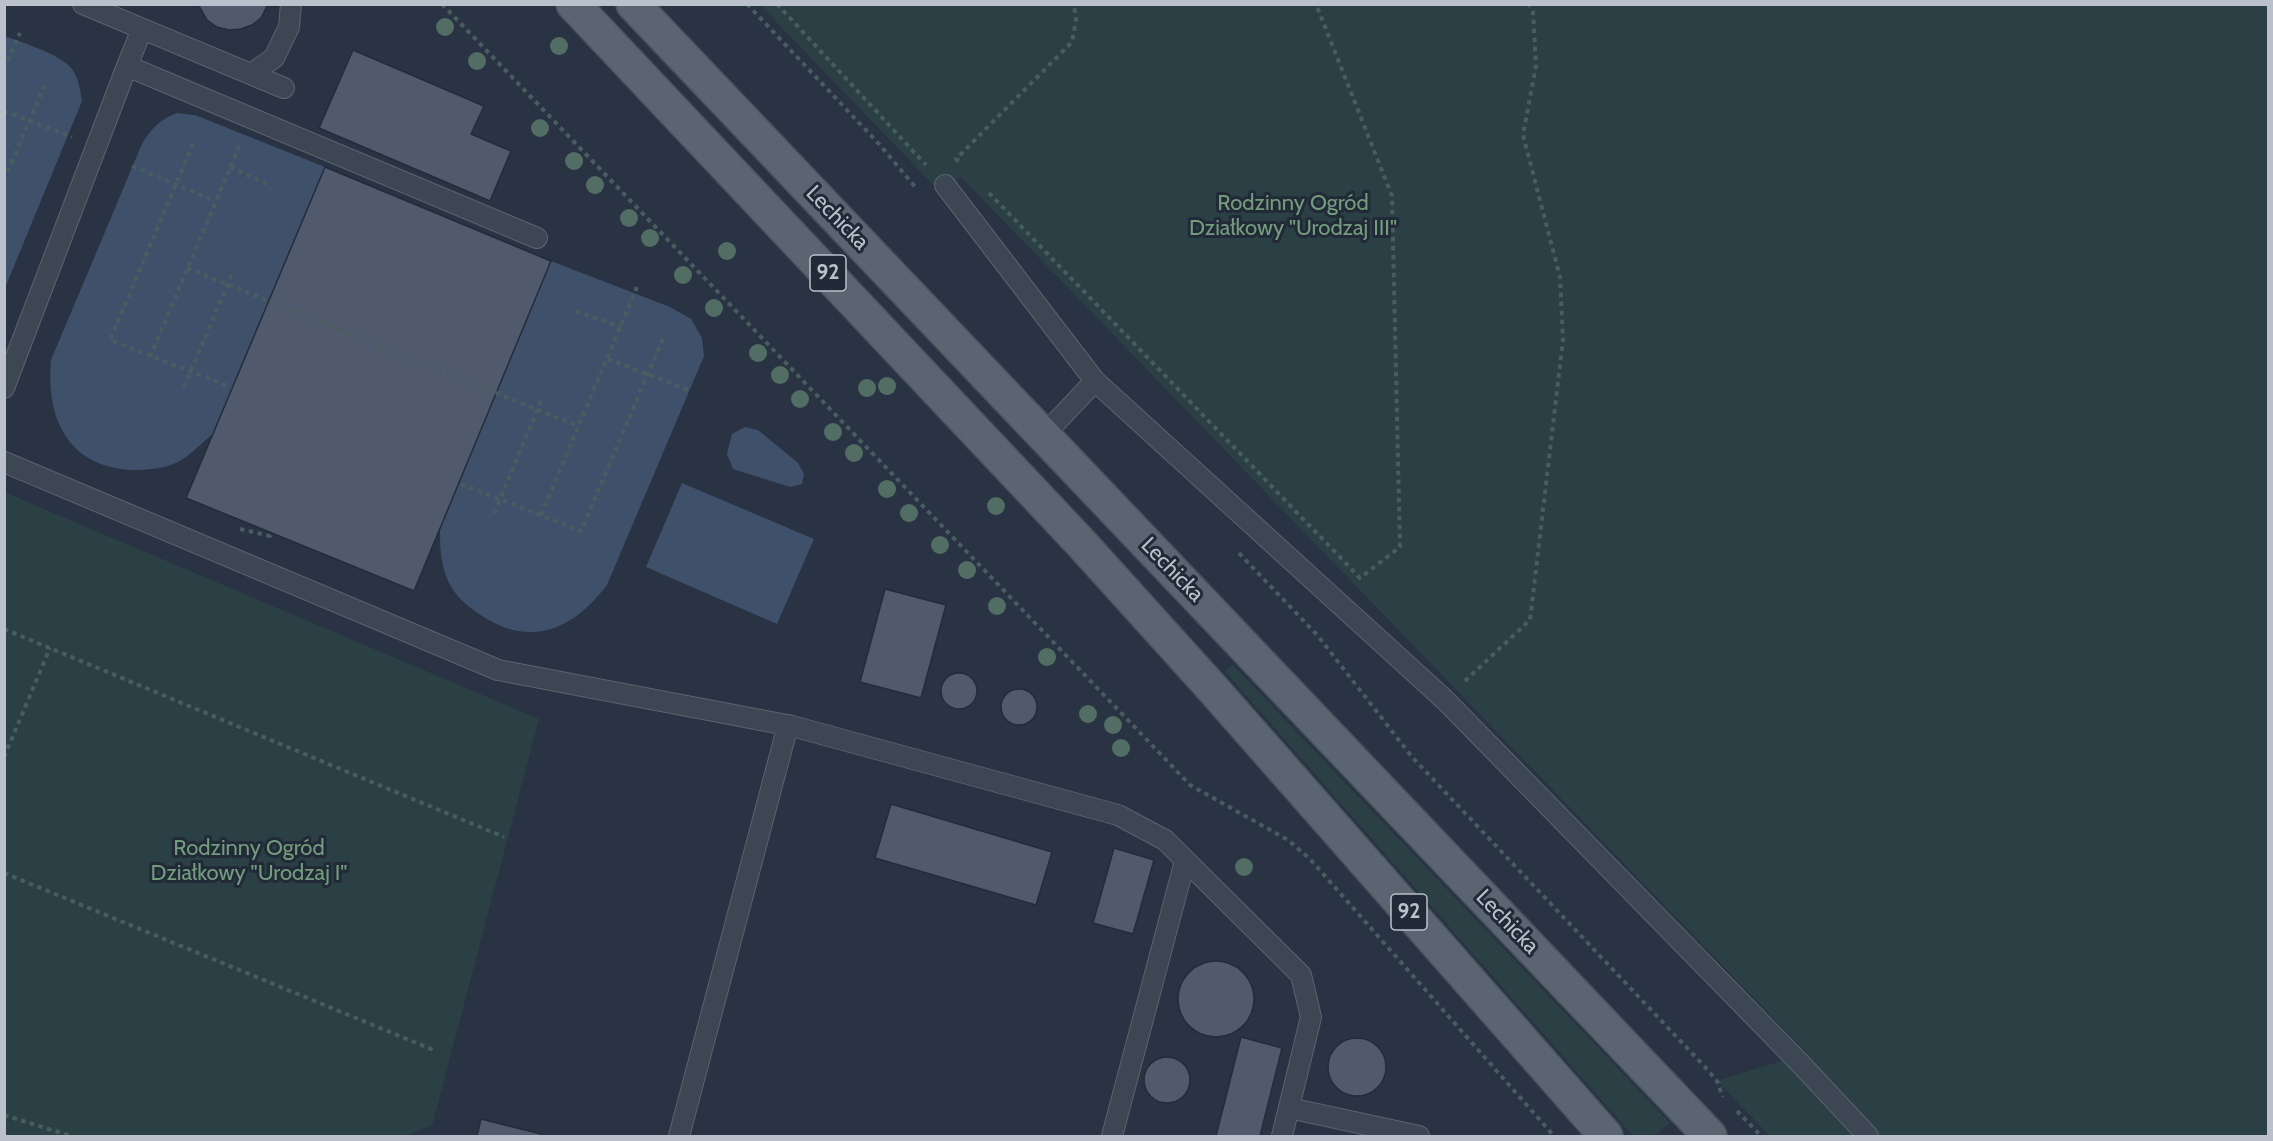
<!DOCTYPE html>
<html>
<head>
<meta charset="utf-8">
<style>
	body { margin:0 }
	#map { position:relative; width:2273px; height:1141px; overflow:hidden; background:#293343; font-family:Cabin,sans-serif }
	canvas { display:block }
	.frame { position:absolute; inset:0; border:6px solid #bbc1cc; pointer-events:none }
</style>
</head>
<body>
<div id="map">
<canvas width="2273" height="1141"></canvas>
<div class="frame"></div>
</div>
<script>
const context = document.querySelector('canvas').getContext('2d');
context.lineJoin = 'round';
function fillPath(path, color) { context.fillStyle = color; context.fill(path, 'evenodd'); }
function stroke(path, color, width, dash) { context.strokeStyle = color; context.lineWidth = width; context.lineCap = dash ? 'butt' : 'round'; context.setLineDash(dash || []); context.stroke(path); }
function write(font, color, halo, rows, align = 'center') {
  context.font = font + ' Cabin,sans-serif'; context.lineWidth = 6; context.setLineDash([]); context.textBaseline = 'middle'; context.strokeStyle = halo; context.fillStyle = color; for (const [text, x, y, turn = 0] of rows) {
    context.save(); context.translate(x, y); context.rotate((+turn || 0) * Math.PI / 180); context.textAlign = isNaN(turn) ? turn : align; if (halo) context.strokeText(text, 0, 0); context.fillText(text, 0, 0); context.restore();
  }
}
const green = new Path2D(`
	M760,5H2268V1136H1770L1717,1081L1807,1053L961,177L938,190Z
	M4,492L539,719L432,1126L405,1136H5Z
	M1233,665L1670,1123L1654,1136H1633L1226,673L1225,671Z`);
const water = new Path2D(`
	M5,36C23,43 60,54 72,69C79,79 80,90 82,101L5,288Z
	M177,113L195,115L325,167L213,434C201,443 189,457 176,463C163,469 146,470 131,470C67,466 46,418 51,360L142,144C152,128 159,120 177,113Z
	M551,261L670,307L691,319L702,338L704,356L607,585C573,630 530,649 479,614C465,604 456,597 448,581C440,563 440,545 440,526Z
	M745,427L758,430L798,463L804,474L802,484L790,487L733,469L727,454L732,434Z
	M682,483L814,539L777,624L646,567Z`);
const building = new Path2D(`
	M198,4H281V6H267L261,18L252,25L241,29L229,30L217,27L207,20Z
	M353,50L484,106L471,134L511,151L490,201L319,128Z
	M325,167L551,261L414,591L186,498Z
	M885,589L946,605L921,698L860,682Z
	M941 691a18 18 0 1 1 36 0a18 18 0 1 1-36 0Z
	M1001 707a18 18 0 1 1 36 0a18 18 0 1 1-36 0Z
	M891,804L1052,852L1036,905L875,858Z
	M1114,848L1154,860L1133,934L1093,923Z
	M1178 999a38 38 0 1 1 76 0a38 38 0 1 1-76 0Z
	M1241,1037L1282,1048L1260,1136H1216Z
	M1328 1067a29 29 0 1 1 58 0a29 29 0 1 1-58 0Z
	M1144 1080a23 23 0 1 1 46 0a23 23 0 1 1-46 0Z
	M481,1119L541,1134L540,1136H477Z`);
const path = new Path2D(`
	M442,4L1190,785L1288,840L1310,859L1554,1136
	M747,4L879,144L917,189
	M777,4L926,165
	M4,69L20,33
	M4,111L72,137
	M193,144L110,340L228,386
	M959,161L956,159L1072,42L1076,20L1074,4
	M132,166L215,201
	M230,167L271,186
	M4,180L47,80
	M989,193L1360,578L1400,547L1392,196L1316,4
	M187,268L578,426
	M576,311L621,327
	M150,357L241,142
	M608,359L691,391
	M184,387L233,272
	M461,484L581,531L665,334
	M494,513L543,397
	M541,515L637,287
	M240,529L270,536L271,532
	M1239,553L1318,636L1412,757L1705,1067L1717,1081L1723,1097
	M4,629L504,837
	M1465,681L1530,620L1563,340L1560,277L1523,135L1536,66L1533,12L1529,4
	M4,757L50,648
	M4,873L436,1051
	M1737,1111L1761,1136
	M4,1115L71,1136`);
const service = new Path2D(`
	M83,4L284,88
	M142,29L127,66L537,238
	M251,74L274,58L289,27L291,4
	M945,185L1095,381L1044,435
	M1095,381L1445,700L1796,1059L1868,1136
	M4,388L127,66
	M4,462L498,670L792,726L1118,815L1165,840L1301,975L1311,1017L1282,1136
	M1289,1108L1419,1136
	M679,1136L788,725
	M1112,1136L1185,861`);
const primary = new Path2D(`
	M573,4L1081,543L1212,688L1606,1136
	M633,4L1710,1136`);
const trees = [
	[445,27],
	[559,46],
	[477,61],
	[540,128],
	[574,161],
	[595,185],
	[629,218],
	[650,238],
	[727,251],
	[683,275],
	[714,308],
	[758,353],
	[780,375],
	[887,386],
	[867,388],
	[800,399],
	[833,432],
	[854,453],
	[887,489],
	[996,506],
	[909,513],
	[940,545],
	[967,570],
	[997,606],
	[1047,657],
	[1088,714],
	[1113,725],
	[1121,748],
	[1244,867]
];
const shields = [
	[828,273,36],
	[1409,912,36]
];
const shieldNames = [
	["92",828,273],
	["92",1409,912]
];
const parkNames = [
	["Rodzinny Ogród",1293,204],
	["Działkowy \"Urodzaj III\"",1293,229],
	["Rodzinny Ogród",249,849],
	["Działkowy \"Urodzaj I\"",249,874]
];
const streetNames = [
	["Lechicka",837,218,46],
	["Lechicka",1172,570,46],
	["Lechicka",1507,922,46]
];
fillPath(green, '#2b4044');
fillPath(water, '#3f506b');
fillPath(building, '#505a6c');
stroke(building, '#242c3a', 1.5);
stroke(service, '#5c6370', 22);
stroke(primary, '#474e5c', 36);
stroke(path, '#495d60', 4, [4.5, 4.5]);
stroke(service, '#3d4653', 20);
stroke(primary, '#5b6572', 33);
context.fillStyle = '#526d63';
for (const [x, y] of trees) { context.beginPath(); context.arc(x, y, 9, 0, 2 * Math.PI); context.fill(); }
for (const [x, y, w] of shields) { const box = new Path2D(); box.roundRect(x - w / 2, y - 18, w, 36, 4.5); context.fillStyle = '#222a38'; context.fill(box); stroke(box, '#bbc1cc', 1.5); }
write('bold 21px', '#bbc1cc', null, shieldNames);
write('22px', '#739c7d', '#222a38', parkNames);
write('22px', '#bbc1cc', '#222a38', streetNames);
</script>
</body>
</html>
